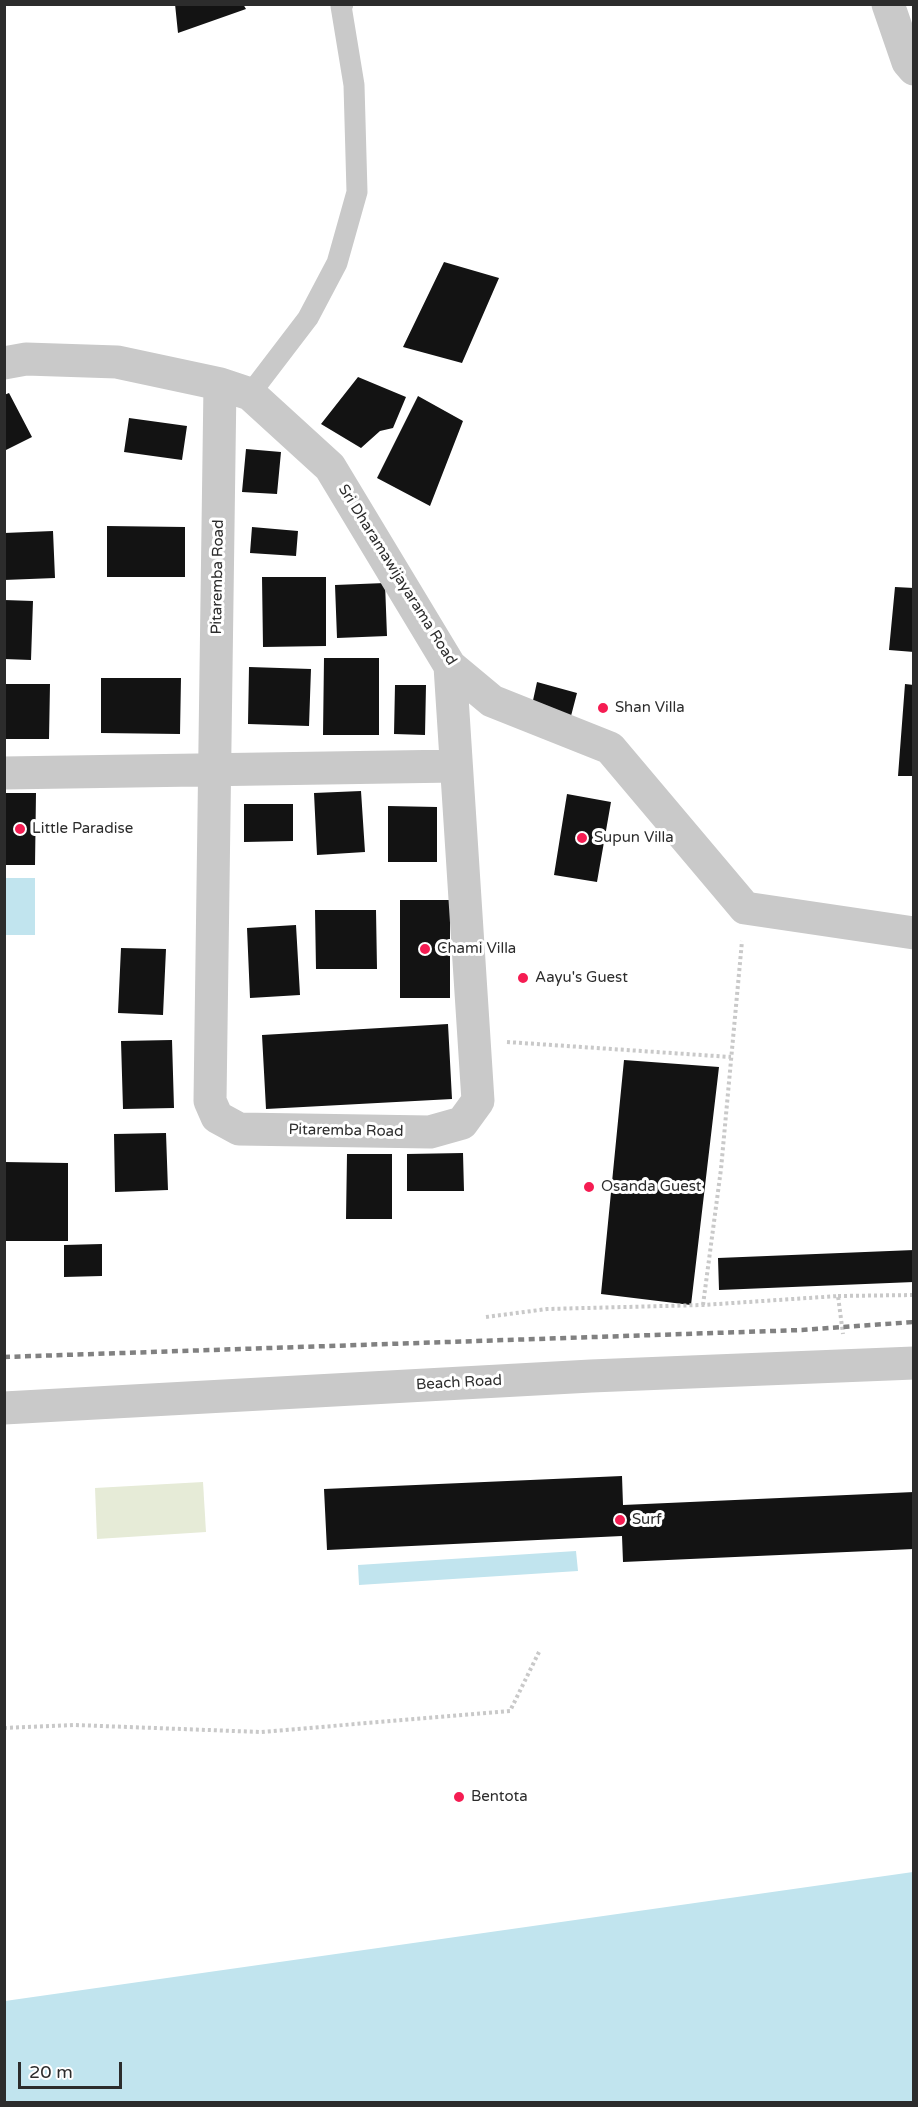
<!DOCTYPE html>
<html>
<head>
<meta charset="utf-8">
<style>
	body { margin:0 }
	#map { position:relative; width:918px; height:2107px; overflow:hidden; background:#fff; font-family:"Varela Round",sans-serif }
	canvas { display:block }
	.frame { position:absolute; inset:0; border:6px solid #2c2c2c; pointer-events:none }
	.scale { position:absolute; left:18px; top:2062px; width:104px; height:27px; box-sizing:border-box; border:3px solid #2c2c2c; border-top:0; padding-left:8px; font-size:18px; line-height:21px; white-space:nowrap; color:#2c2c2c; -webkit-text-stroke:4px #fff; paint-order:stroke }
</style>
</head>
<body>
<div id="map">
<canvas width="918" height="2107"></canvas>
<div class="frame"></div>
<div class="scale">20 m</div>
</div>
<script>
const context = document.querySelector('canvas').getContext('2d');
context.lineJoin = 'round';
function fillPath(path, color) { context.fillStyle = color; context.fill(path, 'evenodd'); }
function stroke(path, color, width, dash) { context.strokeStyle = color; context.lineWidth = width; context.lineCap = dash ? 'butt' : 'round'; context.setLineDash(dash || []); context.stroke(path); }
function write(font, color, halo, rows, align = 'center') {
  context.font = font + ' "Varela Round",sans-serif'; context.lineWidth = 6; context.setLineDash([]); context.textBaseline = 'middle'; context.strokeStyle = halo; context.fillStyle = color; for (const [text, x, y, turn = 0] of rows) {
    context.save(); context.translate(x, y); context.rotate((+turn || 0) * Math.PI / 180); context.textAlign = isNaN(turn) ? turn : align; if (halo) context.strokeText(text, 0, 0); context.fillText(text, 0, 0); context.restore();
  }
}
const green = new Path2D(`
	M203,1482L206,1532L97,1539L95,1488Z`);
const water = new Path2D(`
	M5,878H35V935H5Z
	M576,1551L578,1571L359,1585L358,1565Z
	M913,1872V2102H5V2001Z`);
const building = new Path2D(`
	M175,4H243L246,9L178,33Z
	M444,262L499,278L462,363L403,347Z
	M358,377L406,397L393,428L380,431L361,448L321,424Z
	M9,393L32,437L4,451V395Z
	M418,396L463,421L430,506L377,478Z
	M129,418L187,426L182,460L124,452Z
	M246,449L281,452L277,494L242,492Z
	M107,526L185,527V577H107Z
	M252,527L298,531L296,556L250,553Z
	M53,531L55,578L4,580V533Z
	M262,577H326V646L263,647Z
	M385,583L387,636L337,638L335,585Z
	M895,587L914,588V652L889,650Z
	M4,600L33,601L31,660L4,659Z
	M324,658H379V735H323Z
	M249,667L311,669L309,726L248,724Z
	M101,678H181L180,734L101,733Z
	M537,682L577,693L571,716L532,705Z
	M4,684H50L49,739H4Z
	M905,684L914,685V776H898Z
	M395,685H426L425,735L394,734Z
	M361,791L365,852L317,855L314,793Z
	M4,793H36L35,865H4Z
	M567,794L611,802L597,882L554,875Z
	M244,804H293V841L244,842Z
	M388,806L437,807V862H388Z
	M400,900H450V998H400Z
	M315,910H376L377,969H316Z
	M296,925L300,995L250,998L247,928Z
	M121,948L166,949L163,1015L118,1013Z
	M448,1024L452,1099L266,1109L262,1035Z
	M172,1040L174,1108L123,1109L121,1041Z
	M624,1060L719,1067L691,1305L601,1294Z
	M166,1133L168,1190L115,1192L114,1134Z
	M463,1153L464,1191H407V1154Z
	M347,1154H392V1219H346Z
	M4,1162L68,1163V1241H4Z
	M102,1244V1276L64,1277V1245Z
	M914,1250V1282L719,1290L718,1258Z
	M622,1476L623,1505L914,1492V1549L623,1562L622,1536L327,1550L324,1489Z`);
const path = new Path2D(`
	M507,1042L731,1057
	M838,1296L914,1295
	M703,1305L721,1169L742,941
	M486,1317L547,1309L703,1305L838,1296L843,1334
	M4,1728L75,1725L261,1732L510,1711L539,1652`);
const service = new Path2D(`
	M250,394L308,318L337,263L357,192L354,85L341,6L343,4`);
const minor = new Path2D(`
	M888,4L908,62L914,69
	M4,363L26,359L117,362L220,384L250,394L330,467L450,666L492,701L610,748L745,908L914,933
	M220,384L210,1101L217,1117L239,1129L430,1132L462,1123L478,1101L450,666
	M4,773L456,766
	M4,1408L591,1376L914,1363`);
const rail = new Path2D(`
	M4,1357L802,1330L914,1322`);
const markers = [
	[603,708,6,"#f51c52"],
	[20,829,6,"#f51c52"],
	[582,838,6,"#f51c52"],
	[425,949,6,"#f51c52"],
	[523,978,6,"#f51c52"],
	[589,1187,6,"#f51c52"],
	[620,1520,6,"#f51c52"],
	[459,1797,6,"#f51c52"]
];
const streetNames = [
	["Sri Dharamawijayarama Road",397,575,58],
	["Pitaremba Road",218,577,-89],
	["Pitaremba Road",346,1131,1],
	["Beach Road",459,1383,-3]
];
const poiNames = [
	["Shan Villa",615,708],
	["Little Paradise",32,829],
	["Supun Villa",594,838],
	["Chami Villa",437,949],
	["Aayu's Guest",535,978],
	["Osanda Guest",601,1187],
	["Surf",632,1520],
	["Bentota",471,1797]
];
fillPath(green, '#e6ebd7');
fillPath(water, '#c1e4ee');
fillPath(building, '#131313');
stroke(path, '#c9c9c9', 4, [3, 3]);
stroke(service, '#c9c9c9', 21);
stroke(minor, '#c9c9c9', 33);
stroke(rail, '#818181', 4.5, [6, 4.5]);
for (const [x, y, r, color] of markers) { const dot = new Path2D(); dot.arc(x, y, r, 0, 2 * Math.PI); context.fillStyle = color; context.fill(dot); stroke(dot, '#fff', 2); }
write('15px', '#2c2c2c', '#fff', streetNames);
write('15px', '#2c2c2c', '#fff', poiNames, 'left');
</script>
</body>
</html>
